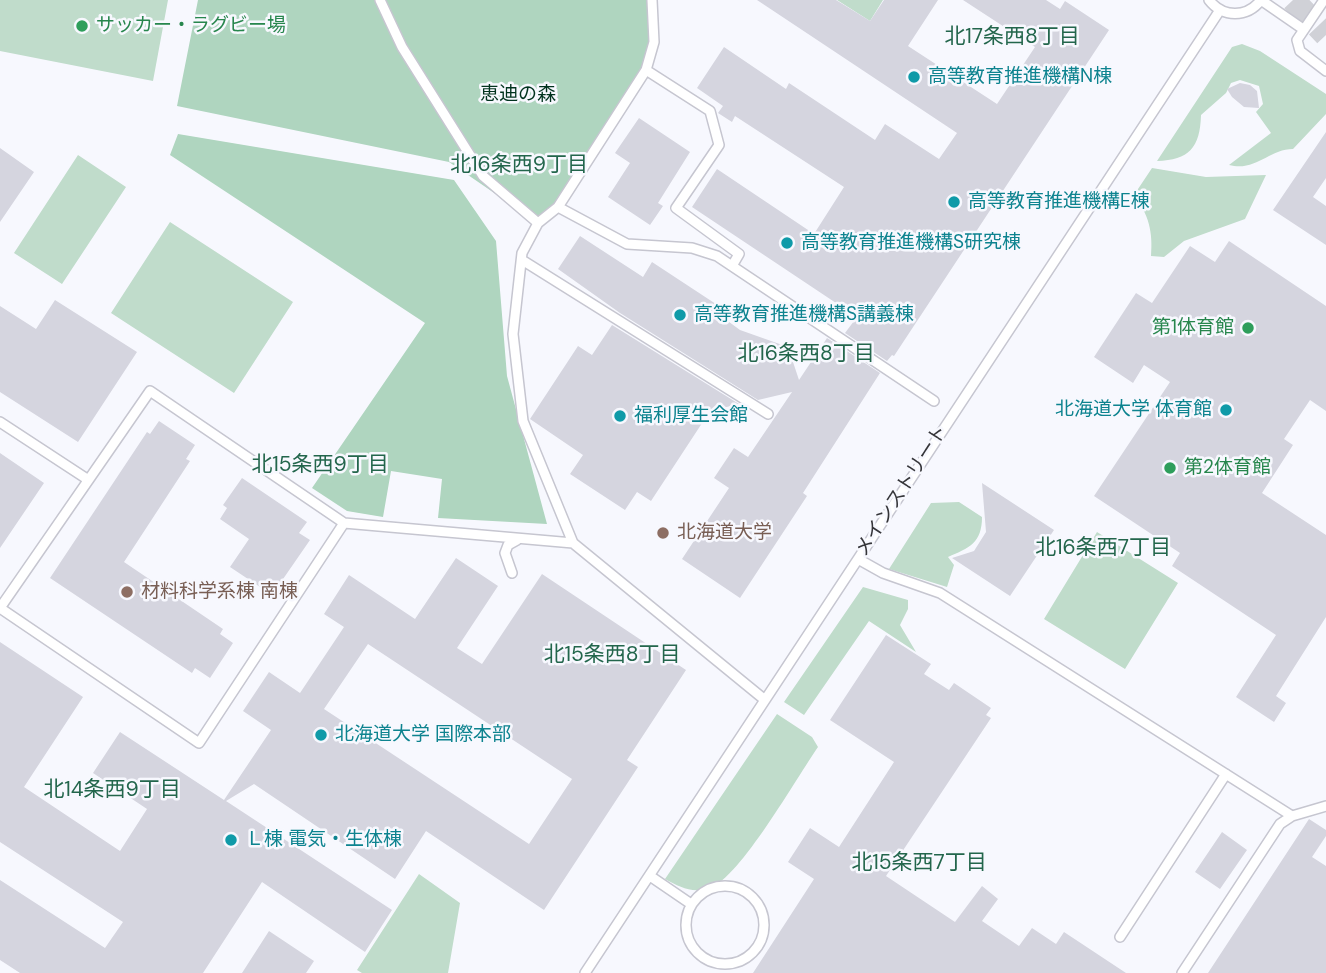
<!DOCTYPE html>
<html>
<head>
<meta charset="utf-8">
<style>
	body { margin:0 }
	canvas { display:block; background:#f7f8fe }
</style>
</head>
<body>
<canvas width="1326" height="973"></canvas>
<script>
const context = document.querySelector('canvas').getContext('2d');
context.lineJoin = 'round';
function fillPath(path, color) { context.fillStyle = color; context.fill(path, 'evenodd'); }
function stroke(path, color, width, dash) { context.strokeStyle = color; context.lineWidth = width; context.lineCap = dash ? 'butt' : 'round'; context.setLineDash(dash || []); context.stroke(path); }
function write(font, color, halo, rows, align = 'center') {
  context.font = font + ' "DM Sans","Noto Sans JP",sans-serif'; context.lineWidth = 5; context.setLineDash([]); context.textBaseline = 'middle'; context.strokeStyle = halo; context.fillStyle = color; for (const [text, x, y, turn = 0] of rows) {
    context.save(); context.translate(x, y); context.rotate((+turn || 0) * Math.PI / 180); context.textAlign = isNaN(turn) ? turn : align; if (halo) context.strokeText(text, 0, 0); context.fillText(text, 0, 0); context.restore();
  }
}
const green = new Path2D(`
	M0,0H168L153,81L0,51Z
	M837,0H883L870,21Z
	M1242,44L1260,51L1326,94V114L1293,149C1269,149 1256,172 1229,165L1271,133L1256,112L1263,104L1259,86L1240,80L1231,83L1226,93L1201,115C1200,148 1189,160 1157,161L1232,47Z
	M78,155L126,187L62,284L14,253Z
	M1152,168L1206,177L1266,175L1245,219L1184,241L1164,257L1151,256C1153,232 1149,215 1134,195Z
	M170,222L293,302L234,393L111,313Z
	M959,502L982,517C982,543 969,548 948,557L954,565L947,587L889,569L931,503Z
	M1097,532L1178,583L1125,669L1044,619Z
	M863,587L908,600V609L900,625L916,652L869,621L804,715L784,702Z
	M777,714L812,737L818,747C797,777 740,878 710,888C692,894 680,887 665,879Z
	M419,874L460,903L448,973H362L357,970Z`);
const forest = new Path2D(`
	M198,0H652L654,42L646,70L558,207L538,223L449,162L177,106Z
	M178,134L454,180L496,241L507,376L547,524L438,518L442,479L391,471L383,517L347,511L312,488L425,323L170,155Z`);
const building = new Path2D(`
	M757,0H836L870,21L884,0H938L908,46L997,104L1035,47L963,0H1046L1060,9L1065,1L1109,30L894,356L892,355L887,361L845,333L857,317L692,207L717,169L814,234L844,187L735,116L732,122L718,113L723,106L697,88L724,47L786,89L789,83L875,140L885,124L939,159L957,133Z
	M1240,83L1250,85L1257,91L1259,108L1244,107L1232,97L1227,89Z
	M639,118L690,152L658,203L663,206L650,225L608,197L630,163L615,153Z
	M1326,132V178L1313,197L1326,206V245L1273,210Z
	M0,148L34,172L0,222Z
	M580,236L643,277L652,262L725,310L721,316L740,330L788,347L799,380L827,338L880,373L803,493L807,496L740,598L682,559L729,488L714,478L734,448L748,457L792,392L758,400L620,313L558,269Z
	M1229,241L1326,306V411L1310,400L1284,439L1293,445L1262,493L1326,535V617L1276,696L1286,703L1274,722L1236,697L1276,635L1172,566L1180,553L1094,496L1170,382L1144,365L1133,383L1094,357L1136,293L1152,303L1190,246L1215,262Z
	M55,300L137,352L78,442L0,392V306L36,329Z
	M612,325L739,404L710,411L651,501L637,492L625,510L570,474L583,455L530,419L578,346L592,355Z
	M159,421L195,445L186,459L190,461L124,562L223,629L220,634L233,643L210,678L195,668L192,673L50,578L147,432L150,434Z
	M0,453L44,483L0,548Z
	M242,478L307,522L299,533L310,540L272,595L230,567L249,539L220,519L227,508L223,505Z
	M982,483L1054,530L1010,596L952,558L974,551L986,532Z
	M456,558L498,586L457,648L482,664L542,574L686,670L627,760L638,767L544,910L426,831L395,879L254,784L226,801L392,910L365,952L262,882L203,973H20L0,960V880L105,948L123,922L0,842V642L83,697L24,787L120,851L147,809L93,773L120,732L224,800L271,730L243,711L269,672L300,693L344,627L324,614L349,575L415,619ZM368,644L572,779L529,844L324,709Z
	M886,635L931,664L924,674L949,690L954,683L991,708L986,715L991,718L886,876L955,922L982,886L998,899L982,921L1019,946L1032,928L1056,944L1064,932L1126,973H753L814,879L788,862L810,828L839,847L894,762L830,720Z
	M1309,819L1326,830V836L1312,857L1326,866V973H1208Z
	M1222,832L1247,850L1220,889L1195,872Z
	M269,931L314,961L306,973H242Z`);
const secondaryTunnel = new Path2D(`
	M1293,0L1326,35`);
const lane = new Path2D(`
	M380,0L402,47L483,176L538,223L522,253L513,334L523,421L573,543
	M1209,0C1223,18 1247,18 1261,0L1303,29
	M1324,0L1297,40L1300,51L1326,71
	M646,70L710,111L719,145L676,208L739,254L732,266
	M558,207L627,244L692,248L717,256L934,401
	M538,223L558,207L646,70L654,42L652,0
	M522,260L768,414
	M0,422L87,479
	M858,559L883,573L940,593L1292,816
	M512,573L505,553L508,545L517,540
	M0,608L199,743L344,523L573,543L765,700
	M0,608L150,391L344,523
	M650,876L691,904
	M686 925a39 39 0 1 1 78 0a39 39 0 1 1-78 0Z
	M1120,937L1226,774
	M585,973L1220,10
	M1182,973L1280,824L1292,816L1326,806`);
const markers = [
	[82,26,7,"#2e9e5b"],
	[914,77,7,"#0f9aa8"],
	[954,202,7,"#0f9aa8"],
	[787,243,7,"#0f9aa8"],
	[680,315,7,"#0f9aa8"],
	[1248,328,7,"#2e9e5b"],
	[1226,410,7,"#0f9aa8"],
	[620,416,7,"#0f9aa8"],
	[1170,468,7,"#2e9e5b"],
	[663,533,7,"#8d6e63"],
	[127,592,7,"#8d6e63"],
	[321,735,7,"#0f9aa8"],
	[231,840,7,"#0f9aa8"]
];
const leisureNames = [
	["サッカー・ラグビー場",96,26],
	["第1体育館",1234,328,"right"],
	["第2体育館",1184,468]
];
const cultureNames = [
	["高等教育推進機構N棟",928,77],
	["高等教育推進機構E棟",968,202],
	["高等教育推進機構S研究棟",801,243],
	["高等教育推進機構S講義棟",694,315],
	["北海道大学 体育館",1212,410,"right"],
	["福利厚生会館",634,416],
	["北海道大学 国際本部",335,735],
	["Ｌ棟 電気・生体棟",245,840]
];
const parkNames = [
	["恵迪の森",518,95]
];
const streetNames = [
	["メインストリート",902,491,-57]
];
const educationNames = [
	["北海道大学",677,533],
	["材料科学系棟 南棟",141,592]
];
const neighbourhoodNames = [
	["北17条西8丁目",1012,37],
	["北16条西9丁目",519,165],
	["北16条西8丁目",806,354],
	["北15条西9丁目",320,465],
	["北16条西7丁目",1103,548],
	["北15条西8丁目",612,655],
	["北14条西9丁目",112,790],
	["北15条西7丁目",919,863]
];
fillPath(green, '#c0dccb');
fillPath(forest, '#afd5bf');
fillPath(building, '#d5d5df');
stroke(secondaryTunnel, '#d0d1d7', 24, [24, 12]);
stroke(lane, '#c6c6d0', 12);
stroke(lane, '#fff', 9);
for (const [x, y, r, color] of markers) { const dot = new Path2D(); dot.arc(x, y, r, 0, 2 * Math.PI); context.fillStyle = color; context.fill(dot); stroke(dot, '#f7f8fe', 2.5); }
write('19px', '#27864d', '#f7f8fe', leisureNames, 'left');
write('19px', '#0d838f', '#f7f8fe', cultureNames, 'left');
write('19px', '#01331e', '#f7f8fe', parkNames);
write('19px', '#353539', '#f7f8fe', streetNames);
write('19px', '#785e54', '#f7f8fe', educationNames, 'left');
write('21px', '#23664c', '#f7f8fe', neighbourhoodNames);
</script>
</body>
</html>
